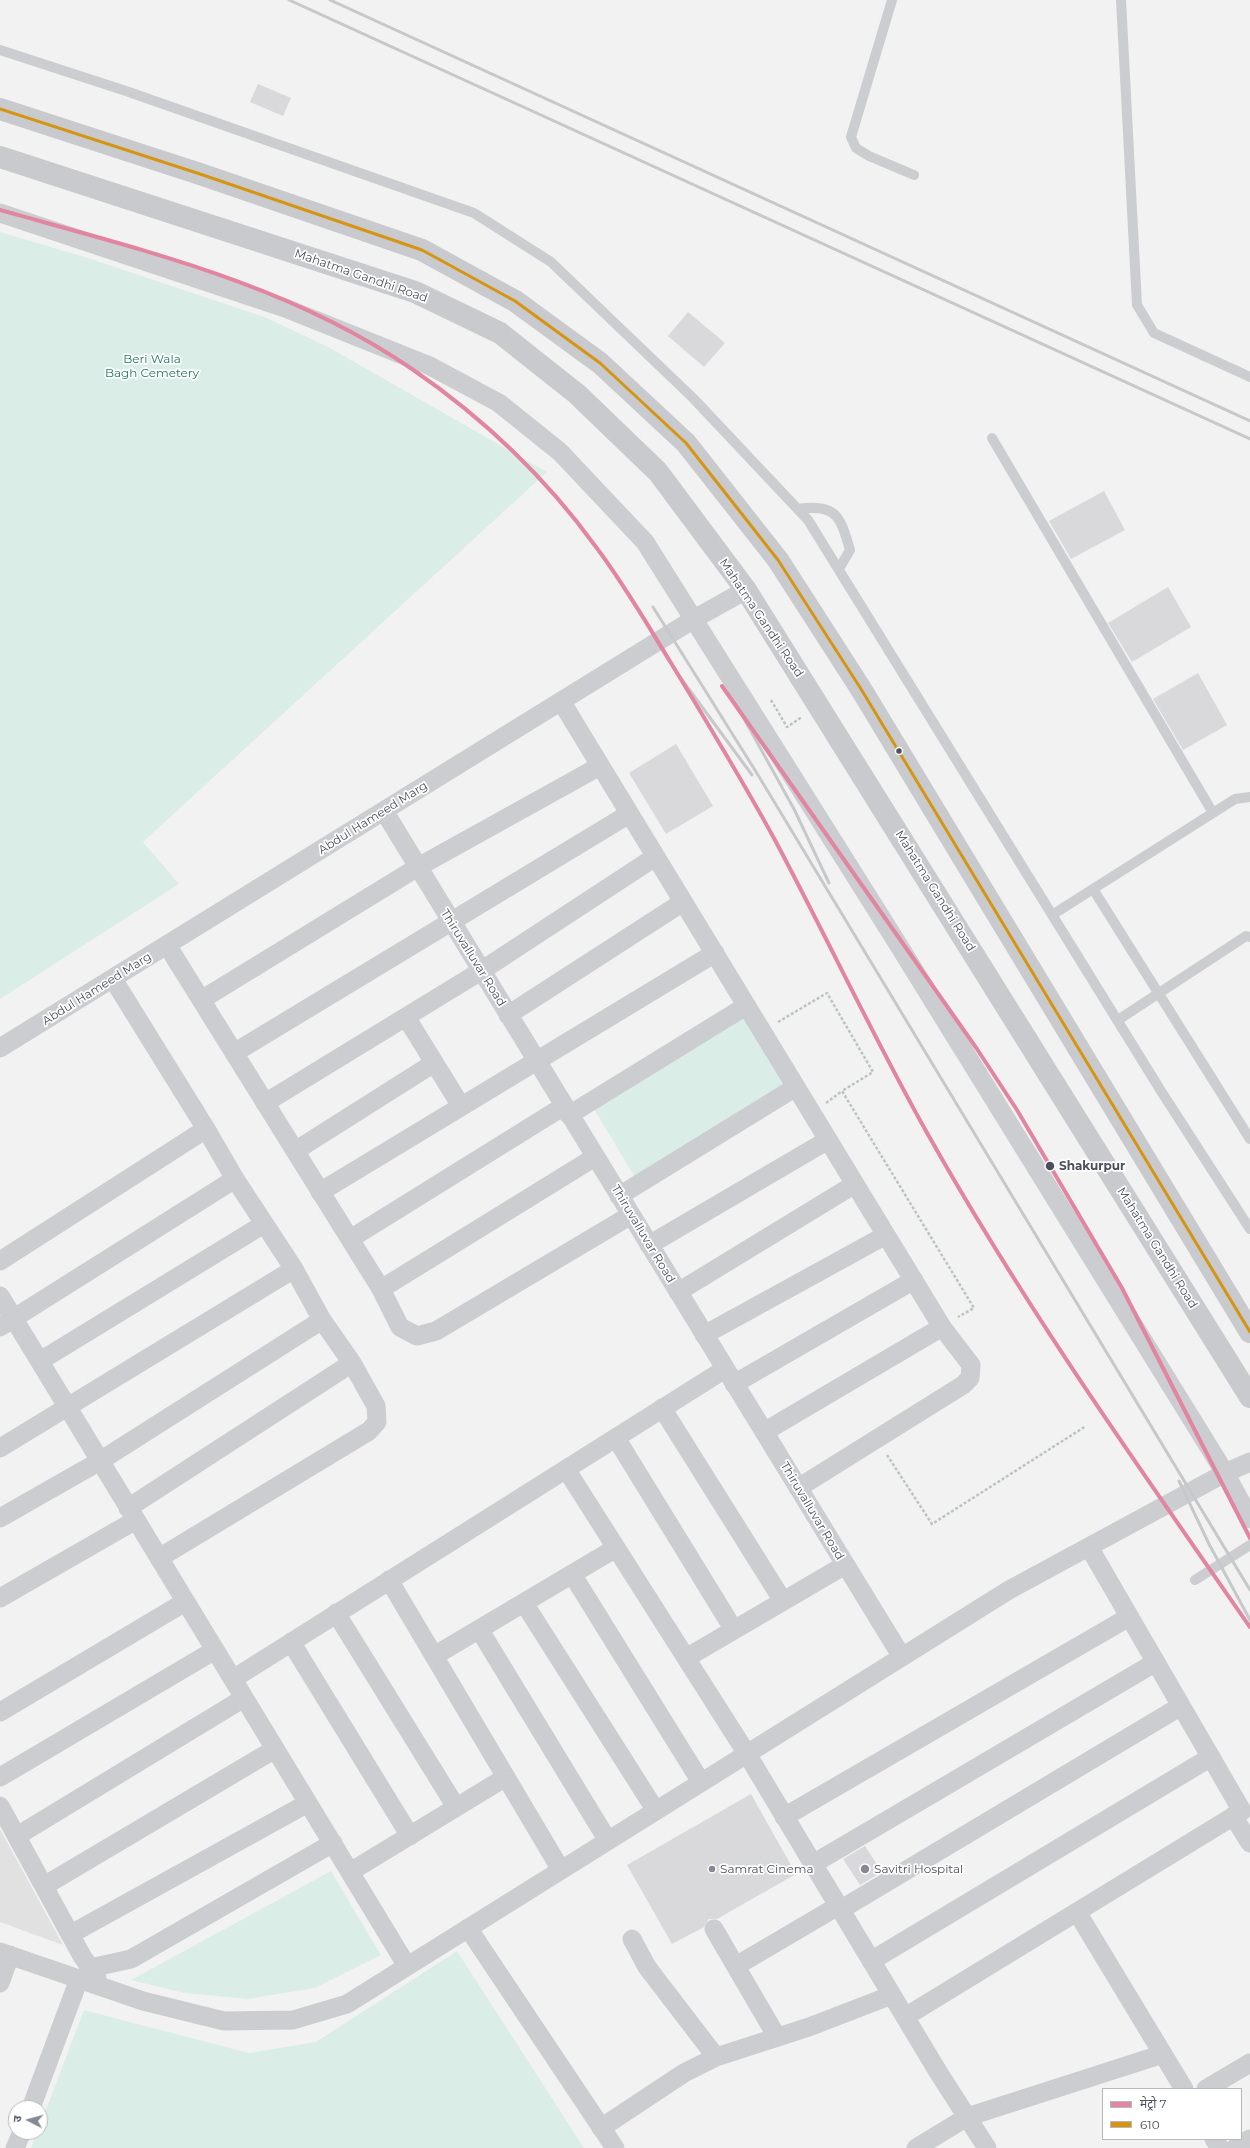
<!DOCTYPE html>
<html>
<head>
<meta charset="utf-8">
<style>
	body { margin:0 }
	#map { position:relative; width:1250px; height:2148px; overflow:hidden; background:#f3f2f2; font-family:Montserrat,"Noto Sans Devanagari",sans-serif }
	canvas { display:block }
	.legend { position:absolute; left:1102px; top:2088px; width:140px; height:52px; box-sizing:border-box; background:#fff; border:1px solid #b7b9be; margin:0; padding:5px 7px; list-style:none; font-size:12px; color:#4b505d }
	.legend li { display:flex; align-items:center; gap:8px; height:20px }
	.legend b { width:20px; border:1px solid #b7b9be }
	.north { position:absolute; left:8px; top:2100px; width:40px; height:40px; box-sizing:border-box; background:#fff; border:1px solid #b7b9be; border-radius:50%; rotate:276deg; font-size:11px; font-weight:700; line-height:16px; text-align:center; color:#4b505d }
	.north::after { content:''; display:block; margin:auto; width:14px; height:18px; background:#868991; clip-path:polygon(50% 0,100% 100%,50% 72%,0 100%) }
</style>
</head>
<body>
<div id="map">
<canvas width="1250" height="2148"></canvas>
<ul class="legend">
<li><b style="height:5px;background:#e185a0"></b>मेट्रो 7</li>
<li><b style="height:5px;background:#d59513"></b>610</li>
</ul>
<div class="north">उ</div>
</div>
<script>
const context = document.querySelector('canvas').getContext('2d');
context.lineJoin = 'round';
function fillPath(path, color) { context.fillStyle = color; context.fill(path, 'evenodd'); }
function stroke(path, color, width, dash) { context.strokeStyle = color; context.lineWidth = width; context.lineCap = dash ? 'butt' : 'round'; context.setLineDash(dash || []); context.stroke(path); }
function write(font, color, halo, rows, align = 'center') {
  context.font = font + ' Montserrat,sans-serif'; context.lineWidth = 3.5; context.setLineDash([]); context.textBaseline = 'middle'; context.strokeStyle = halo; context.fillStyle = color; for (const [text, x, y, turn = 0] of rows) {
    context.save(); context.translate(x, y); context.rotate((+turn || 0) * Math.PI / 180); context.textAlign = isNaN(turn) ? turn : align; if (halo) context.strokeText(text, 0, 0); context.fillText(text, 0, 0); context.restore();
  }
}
const education = new Path2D(`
	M0,1829L63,1945L0,1922Z`);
const green = new Path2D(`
	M0,232L88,258L267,318L330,348L547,472L143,842L179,884L0,999Z
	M743,1018L785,1088L636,1179L594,1109Z
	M331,1871L381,1955L315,1988L248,1999L184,1993L131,1980Z
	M457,1951L584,2148H31L37,2132H40V2125L84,2010L249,2053L316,2042Z`);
const building = new Path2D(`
	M258,84L291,98L283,116L250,102Z
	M688,312L725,343L704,367L668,336Z
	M1104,491L1125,530L1071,559L1049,521Z
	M1168,587L1191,627L1132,662L1108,623Z
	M1198,673L1227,725L1183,750L1153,699Z
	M676,744L713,806L666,834L629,773Z
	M751,1794L796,1874L717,1919H709L704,1927L672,1944L627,1865Z
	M865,1846L882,1872L860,1885L843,1859Z`);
const path = new Path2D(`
	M771,700L787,727L802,717
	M778,1022L827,993L873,1072L842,1091L974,1308L958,1317
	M826,1103L842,1091
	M887,1455L932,1524L1086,1426`);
const lane = new Path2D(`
	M892,0L851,137L856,148L869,156L914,175
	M1121,0L1137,305L1154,333L1250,377
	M0,50L126,91L474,213L551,262L693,398L808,520L1161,1091L1250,1229
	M992,438L1213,813
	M798,509C836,504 840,515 850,550L839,569
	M1093,889L1250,1139
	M1052,915L1235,799L1250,797
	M1118,1020L1246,936L1250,937
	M1195,1580L1250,1545`);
const street = new Path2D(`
	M0,213L285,308L430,366L499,403L560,452L645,542L896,941L1225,1473L1250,1519
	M561,701L942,1327L971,1365L970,1378L963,1385L798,1488
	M384,811L902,1657
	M167,945L381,1289L400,1327L417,1336L436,1331L631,1215
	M113,979L206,1129L235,1179L294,1269L322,1320L352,1363L376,1406L377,1422L369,1431L159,1558
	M201,1000L418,867L600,766
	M508,1015L683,902
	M406,1017L461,1106
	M0,1048L694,619L746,590
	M234,1053L629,814
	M265,1103L481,971L655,857
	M569,1115L746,1006
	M295,1151L434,1063
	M320,1192L715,953
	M619,1196L796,1087
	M350,1239L564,1106
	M649,1245L828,1140
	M0,1261L206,1129
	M381,1289L595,1157
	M678,1292L855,1184
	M0,1296L407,1966
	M0,1327L235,1179
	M704,1335L886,1235
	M40,1361L264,1224
	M734,1384L914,1280
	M662,1408L783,1601
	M764,1432L942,1327
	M616,1438L734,1630
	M0,1448L294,1269
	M566,1469L747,1754L940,2075L987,2148
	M128,1508L352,1363
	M0,1518L100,1461L322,1320
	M572,1574L701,1782
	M389,1580L561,1870
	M0,1598L136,1520
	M524,1603L656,1811
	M336,1613L456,1807
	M479,1629L608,1841
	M291,1642L410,1836
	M434,1656L616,1548
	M686,1658L845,1565
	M233,1679L725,1369
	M0,1712L185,1602
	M0,1777L215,1650
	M0,1806L82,1956L97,1978
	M1233,1816L1250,1843
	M784,1817L1129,1617
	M17,1836L244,1698
	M813,1864L1156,1662
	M350,1872L506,1777
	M44,1886L275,1749
	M840,1910L1181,1706
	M1077,1912L1184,2089
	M468,1928L615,2148
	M714,1929L777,2037
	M71,1934L308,1803
	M632,1939L647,1967L716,2057
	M0,1952L143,2001L224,2021L293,2020L347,2004L1009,1590L1225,1473L1250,1462
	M871,1961L1211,1757
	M736,1966L838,1906
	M90,1968L131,1959L333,1843
	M0,1983L10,1955
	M905,2017L1242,1811L1089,1547
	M1206,2089L1250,2063
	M31,2108L79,1979
	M601,2128L684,2073L716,2057L809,2027L892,1995
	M1214,2139L1220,2148
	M15,2148L22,2132
	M916,2148L967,2117L1163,2054
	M1235,2148L1250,2139`);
const primary = new Path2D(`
	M0,109L200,174L422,250L515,301L600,363L686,443L778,560L861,689L1250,1332
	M0,157L415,292L500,333L577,394L658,472L746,590L1250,1397`);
const rail = new Path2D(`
	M289,0L1250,439
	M330,0L1250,421
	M653,607L758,775L1250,1590
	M680,677L752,775
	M742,715L794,809L829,883
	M1179,1481L1209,1544L1250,1620`);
const bus1 = new Path2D(`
	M0,109L200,174L422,250L515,301L600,363L686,443L778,560L861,689L1250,1332`);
const metro1 = new Path2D(`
	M0,210C142,250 289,284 412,369C482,417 546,478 596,547C624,584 647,624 671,663C707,722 743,781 776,842C827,938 873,1036 926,1131C1023,1304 1137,1465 1250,1627
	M722,686L977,1049L1017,1110L1122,1288L1250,1538`);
const markers = [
	[899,751,3.5,"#4b505d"],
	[1050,1166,5,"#4b505d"],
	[712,1869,4,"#868991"],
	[865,1869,5,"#868991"]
];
const streetNames = [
	["Mahatma Gandhi Road",361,276,19],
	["Mahatma Gandhi Road",761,618,56],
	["Abdul Hameed Marg",373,818,-32],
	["Mahatma Gandhi Road",935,891,58],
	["Thiruvalluvar Road",473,958,58],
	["Abdul Hameed Marg",97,989,-32],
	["Thiruvalluvar Road",643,1234,59],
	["Mahatma Gandhi Road",1157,1248,58],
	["Thiruvalluvar Road",812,1511,59]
];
const parkNames = [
	["Beri Wala",152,359],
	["Bagh Cemetery",152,373]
];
const stopNames = [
	["Shakurpur",1059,1166]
];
const poiNames = [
	["Samrat Cinema",720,1869],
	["Savitri Hospital",874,1869]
];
fillPath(education, '#e1e1e2');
fillPath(green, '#daeee7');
fillPath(building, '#d9d9db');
stroke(path, '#bbc4c3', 2.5, [3, 2]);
stroke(lane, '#cccdd0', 10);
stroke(street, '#cccdd0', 19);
stroke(primary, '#c9cacd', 22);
stroke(rail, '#c7c8ca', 3);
stroke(bus1, '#d59513', 3);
stroke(metro1, '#e185a0', 4);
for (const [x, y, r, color] of markers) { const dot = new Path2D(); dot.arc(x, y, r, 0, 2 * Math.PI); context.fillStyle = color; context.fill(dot); stroke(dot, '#fff', 1.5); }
write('12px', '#4b505d', '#fff', streetNames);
write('12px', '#237762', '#fff', parkNames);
write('bold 12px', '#4b505d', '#fff', stopNames, 'left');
write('12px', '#4b505d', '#fff', poiNames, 'left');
</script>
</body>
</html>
